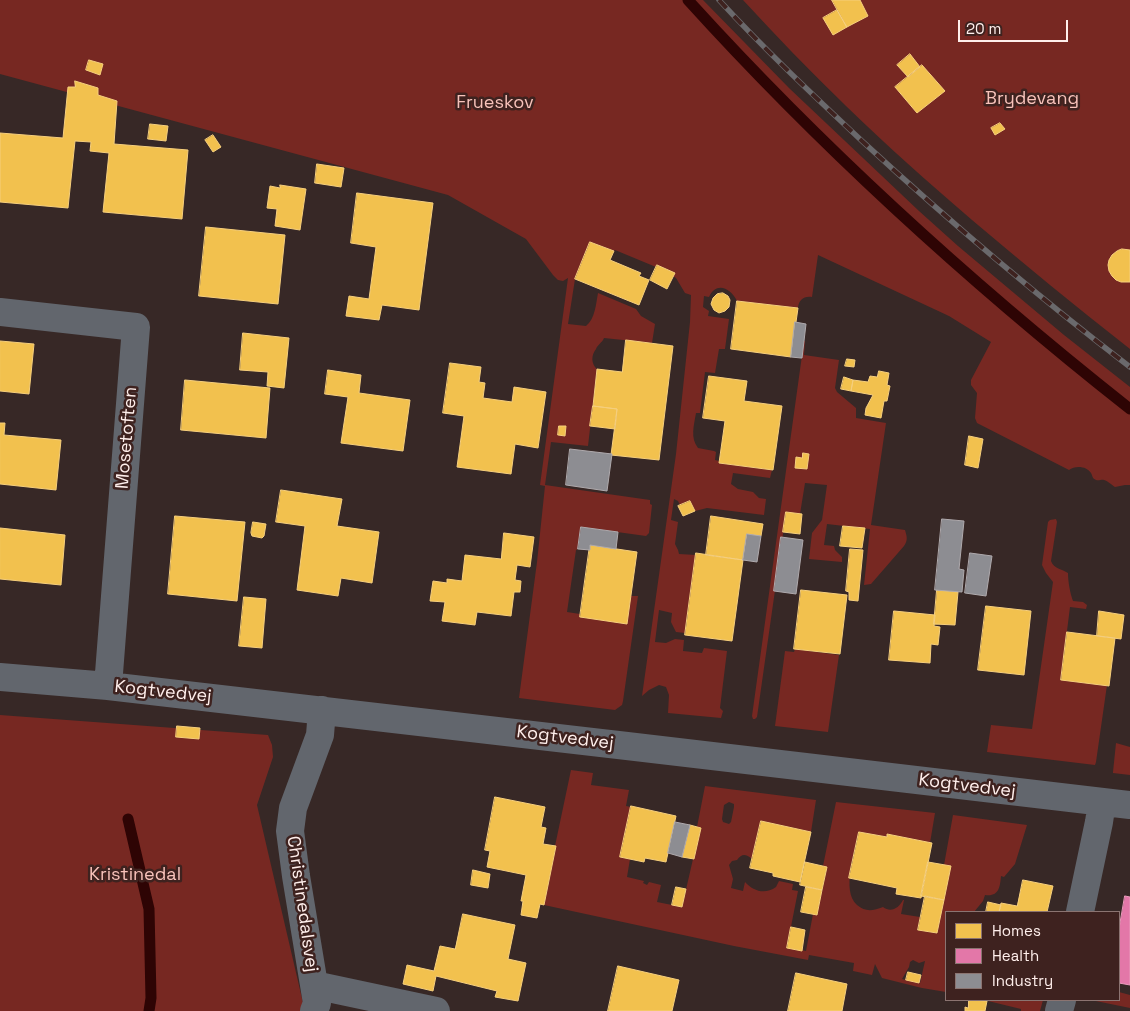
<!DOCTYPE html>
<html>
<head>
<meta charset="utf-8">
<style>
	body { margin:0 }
	#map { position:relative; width:1130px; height:1011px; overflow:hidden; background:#372826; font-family:"Space Grotesk",sans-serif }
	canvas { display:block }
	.legend { position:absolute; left:945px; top:911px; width:175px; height:90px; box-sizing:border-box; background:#3e221f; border:1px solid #8b7471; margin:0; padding:6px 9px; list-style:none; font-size:15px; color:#ffefec }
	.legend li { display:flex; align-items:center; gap:10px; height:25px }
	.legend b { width:25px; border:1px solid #8b7471 }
	.scale { position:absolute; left:958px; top:20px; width:110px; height:22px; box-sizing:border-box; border:2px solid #ffefec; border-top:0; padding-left:6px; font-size:15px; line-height:18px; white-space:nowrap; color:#ffefec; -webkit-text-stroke:4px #3e221f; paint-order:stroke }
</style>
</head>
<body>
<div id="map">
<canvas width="1130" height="1011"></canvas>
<ul class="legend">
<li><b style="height:14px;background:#f2c14e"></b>Homes</li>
<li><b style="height:14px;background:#e377a8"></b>Health</li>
<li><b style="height:14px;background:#8d8d92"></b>Industry</li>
</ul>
<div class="scale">20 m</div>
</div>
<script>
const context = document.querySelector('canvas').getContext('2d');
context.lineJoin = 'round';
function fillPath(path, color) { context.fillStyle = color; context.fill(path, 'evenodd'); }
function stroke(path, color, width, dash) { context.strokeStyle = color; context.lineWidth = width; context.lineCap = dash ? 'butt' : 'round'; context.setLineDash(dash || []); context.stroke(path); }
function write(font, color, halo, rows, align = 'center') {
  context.font = font + ' "Space Grotesk",sans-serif'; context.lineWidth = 5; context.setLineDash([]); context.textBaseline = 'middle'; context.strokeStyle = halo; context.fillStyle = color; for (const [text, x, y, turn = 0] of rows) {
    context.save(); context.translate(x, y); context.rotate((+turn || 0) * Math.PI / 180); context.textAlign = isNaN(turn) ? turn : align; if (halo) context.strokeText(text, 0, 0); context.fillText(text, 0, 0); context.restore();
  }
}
const green = new Path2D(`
	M0,0H703L789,88L919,211L958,246L1064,335L1130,387V485H1125L1115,487C1112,485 1108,481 1104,480C1102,479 1099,481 1096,480C1092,478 1093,477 1091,473C1087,466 1075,465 1069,470L977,423L975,418L977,393L971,385V380L991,342L949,316L818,255L812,297C803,296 799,300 798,308L737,301C731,288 716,281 709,297L704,296L703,307L709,311L708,316L729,319L725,349H719L715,373L705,372L700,413H696C694,425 690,438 698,448L714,451L716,452L715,460L719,461V463L772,470L770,478L733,473L731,484L738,489L753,492L759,498L766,499L764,515L707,508L695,511L690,501L680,505L678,501L674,499L671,520L678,522L675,544L678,550L679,554L696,555L685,633L676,632L671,622L672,613L659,610L655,642L666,643L675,639L684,640L683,651L702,653L704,648L727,651L720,708L723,711L721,718L668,713L669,695L666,687L659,685L649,690L642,696L676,454L690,322L691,295L685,293L676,278L657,265L656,267L615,250L614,251L590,242L575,279L568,324L586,326C595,319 596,304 598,293L636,309L641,316L655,324L652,343L604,338C602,343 598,344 596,349C591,355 591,364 597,369L588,446L551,442L545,485L650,500V504L652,505L649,533L646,536L581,527L578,549L576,550L567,612L580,614V617L631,596H638L623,701L622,705L615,710L519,698L537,562L545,486L540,485L568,278L563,281L558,280L553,275L526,239L448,195L0,74Z
	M743,0H1130V349C1076,307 1024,264 972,220C929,183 886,145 846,106C810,71 776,36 743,0Z
	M804,341H805L804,355L839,360L835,388L837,392L856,408V418L886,423L871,525L905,530C907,537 908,540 904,546L871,584L864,585L870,529L827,524L824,545L834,546L835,550L842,557V562L809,559L812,533L822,520L827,485L805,483L800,514L786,513L757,717L755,719H753L752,716Z
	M1056,519L1057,522L1051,561C1054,569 1062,569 1068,573C1068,581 1070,593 1073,601L1083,602L1087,605L1086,609L1070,607L1061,679L1107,685L1096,762L1095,765L987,752L991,725L1032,729L1053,582L1046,573L1042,565L1048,522L1050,520Z
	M795,649L839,655L828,732L775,726L785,651L794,652Z
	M0,715L268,735L272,745L273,757L257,805L304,1007L303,1011H0Z
	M1116,743L1130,747V775L1113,773V772Z
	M571,770L593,773L591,785L629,790L626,806L631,807L620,857L630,859L627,877L644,881L643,883L647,885L649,882L661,885L657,902L682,907L693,859H694L701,828L697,827L705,786L816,800L811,832L761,821L752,859C746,854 742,853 737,860L732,861L729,865L733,879L731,888L743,891L745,882C753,891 765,895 776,887L779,881L793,884L792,890L798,891L787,947L806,951L813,914L817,915L827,867L823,866L836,802L935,813L930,843L887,834V837L859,832C855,851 841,891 857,905C865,912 873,911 883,907C891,913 899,908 903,900H904L901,914L920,917L918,930L937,933L944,865L953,815L1027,825L1015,864L1004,877L1001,876C1000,887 999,897 985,895L983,901L974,912H946V992L922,988L882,978L875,964L872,975L853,971L854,963L809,955L808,960L734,946L544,905L556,846H555ZM729,802L734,804V807L731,822L729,824L723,822L722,819L724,805ZM913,960L919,963L925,961L920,983L919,982L921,975L908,972L906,980L902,979L909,967L910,962Z
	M1119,992L1130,995V1008L1091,1000H1119Z
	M984,1000H1043L1040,1011H1021V1009Z`);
const homes = new Path2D(`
	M832,0H860L868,16L847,27Z
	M837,10L847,27L833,35L823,18Z
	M910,54L920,67L908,77L897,65Z
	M89,60L103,64L100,75L86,70Z
	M922,65L945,91L917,113L895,87Z
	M75,81L98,88V95L117,101L114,144L188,150L182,219L103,212L109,153L90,151L91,142L75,141L68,208L0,202V133L63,138L68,87H75Z
	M1000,123L1005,129L995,135L991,128Z
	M150,124L168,126L166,141L148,139Z
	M213,135L221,147L213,152L205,140Z
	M317,164L344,168L341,187L315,183Z
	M280,185L306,189L300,230L275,226L277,209L267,208L270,186L280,188Z
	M357,193L433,203L419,310L382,305L379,320L346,316L349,296L369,299L376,247L351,243Z
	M206,227L285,235L278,304L199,296Z
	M590,242L614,251L610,260L641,273L639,276L649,280L639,305L575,279Z
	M1122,249L1130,250V282H1121L1116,280L1112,276L1109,271L1108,265L1109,260L1112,255L1117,251Z
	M657,265L675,273L667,289L650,280Z
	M723,293L728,296L730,300L729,307L725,311L719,313L714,310L711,304L713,298L717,294Z
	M737,301L798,308L791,357L731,349Z
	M243,333L289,338L284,388L267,386L268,372L240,370Z
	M626,340L673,346L659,460L611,455L617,409L593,406L597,369L622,372Z
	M0,341L34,344L29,394L0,391Z
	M847,359L855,360L854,367L845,366Z
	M450,363L481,367L479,382L485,383L483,398L512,402L514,387L546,392L538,448L515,444L511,474L457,467L464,416L443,413Z
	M328,370L361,375L359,393L410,400L403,451L341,443L348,397L325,394Z
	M879,371L889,373L887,385L890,386L887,401H884L881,418L865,415L866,408L873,395L851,391L853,380L868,382L870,376L877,377Z
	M709,376L747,381L744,401L782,406L773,470L719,463L725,421L703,418Z
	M844,377L853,380L851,391L841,389Z
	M185,380L270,388L266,438L181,430Z
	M593,406L617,409L615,429L590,426Z
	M0,423H5L4,435L61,440L56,490L0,484Z
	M559,426H566L565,436L558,435Z
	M969,436L983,439L978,468L965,465Z
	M803,453L809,454L807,469L795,468L796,457L802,458Z
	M281,490L342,499L337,526L379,532L372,583L341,578L338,596L297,590L305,526L276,522Z
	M690,501L695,511L683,516L678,506Z
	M786,512L802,514L800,534L783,532Z
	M175,516L245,522L237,601L168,594Z
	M711,516L763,524L761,536L747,534L743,560L706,555Z
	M253,522L266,524L264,536L262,538L252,536L251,533Z
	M843,526L865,528L862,548L840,546Z
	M0,528L65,535L61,585L0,579Z
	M504,533L534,537L530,567L517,565L515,580L521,581L520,592H514L511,616L477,612L475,625L442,621L445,602L430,601L433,581L447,583V579L462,581L465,555L501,559Z
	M590,545L637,552L627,624L580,617Z
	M850,549L863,550L858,601L849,600V592L846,591Z
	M696,553L743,560L732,641L685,635Z
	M801,590L847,595L840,654L794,649Z
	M937,590L958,592L955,625L934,624Z
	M244,597L266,599L262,648L239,646Z
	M986,606L1031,611L1024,675L978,670Z
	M894,611L935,615L934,626L940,627L938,645L931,644L930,663L889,660Z
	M1099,611L1124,615L1121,639L1097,636Z
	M1067,632L1115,638L1109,686L1061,680Z
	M177,726L200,728L199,739L176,737Z
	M495,797L545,807L541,827L546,828L543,844L556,846L544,905L540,904L537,918L521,915L523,901H521L526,875L487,867L490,851L485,850Z
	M631,806L676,816L666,862L645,858L644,862L620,857Z
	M761,821L811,832L800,882L773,876V873L750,868Z
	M690,825L701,828L694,859L682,857Z
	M859,832L887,837V834L932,843L921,898L896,894L897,888L849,878Z
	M805,862L827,867L822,890L800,885Z
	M928,862L951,866L944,900L921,896Z
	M473,870L490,874L488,888L471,885Z
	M1023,880L1053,886L1047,912H999L1001,903L1017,906Z
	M676,887L686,889L682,907L672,905Z
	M806,887L822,890L817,915L801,912Z
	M925,896L944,900L937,933L918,930Z
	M988,902L1001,905L999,912H986Z
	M463,914L515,925L508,959L526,963L518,1001L495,997L497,991L436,976L433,991L403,984L407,965L434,971L440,946L455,949Z
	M791,927L805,930L802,951L787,948Z
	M618,966L679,980L672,1011H608Z
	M908,972L921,975L919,983L906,980Z
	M796,973L847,984L842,1011H788Z
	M969,1000L987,1001L985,1011H965V1007L968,1008Z`);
const health = new Path2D(`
	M1125,896L1130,897V985L1119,983V929Z`);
const industry = new Path2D(`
	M795,322L806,324L802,358H801L791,357Z
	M570,449L612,454L607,491L566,485Z
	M942,519L964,521L959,569L964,570L962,592L935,590Z
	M581,527L618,532L616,549L590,545V550L578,549Z
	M747,534L761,536L757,562L743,560Z
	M781,537L803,540L796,594L774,591Z
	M970,553L992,556L986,596L965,593Z
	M675,822L690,825L682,857L668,853Z`);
const stream = new Path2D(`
	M688,0C823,149 973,285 1130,409
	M128,819L149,909L151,998L149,1011`);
const minor = new Path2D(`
	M0,312L136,327L108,686
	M0,677L108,686L627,746L1130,805
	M1080,912L1099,822L1102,802
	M314,985L436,1011
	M314,1011L317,1003L296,876L290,831L293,808L320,735L322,710
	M1059,1011L1062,1000`);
const rail = new Path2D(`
	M719,0C764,49 813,95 862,141C948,220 1037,296 1130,367`);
const parkNames = [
	["Brydevang",1032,99],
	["Frueskov",495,103],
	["Kristinedal",135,875]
];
const streetNames = [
	["Mosetoften",127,438,-85],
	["Kogtvedvej",163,692,6],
	["Kogtvedvej",565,738,7],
	["Kogtvedvej",967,786,7],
	["Christinedalsvej",302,904,82]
];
fillPath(green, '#772822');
fillPath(homes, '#f2c14e');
stroke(homes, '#f6cf7d', 1);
fillPath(health, '#e377a8');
stroke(health, '#eb9bbc', 1);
fillPath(industry, '#8d8d92');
stroke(industry, '#afaaad', 1);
stroke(stream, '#2e0404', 11);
stroke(minor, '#62666d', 28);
stroke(rail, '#6a696c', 5.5);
stroke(rail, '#3e221f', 4, [11]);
write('18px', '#f8c2ba', '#3e221f', parkNames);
write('18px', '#ffefec', '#3e221f', streetNames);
</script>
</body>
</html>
